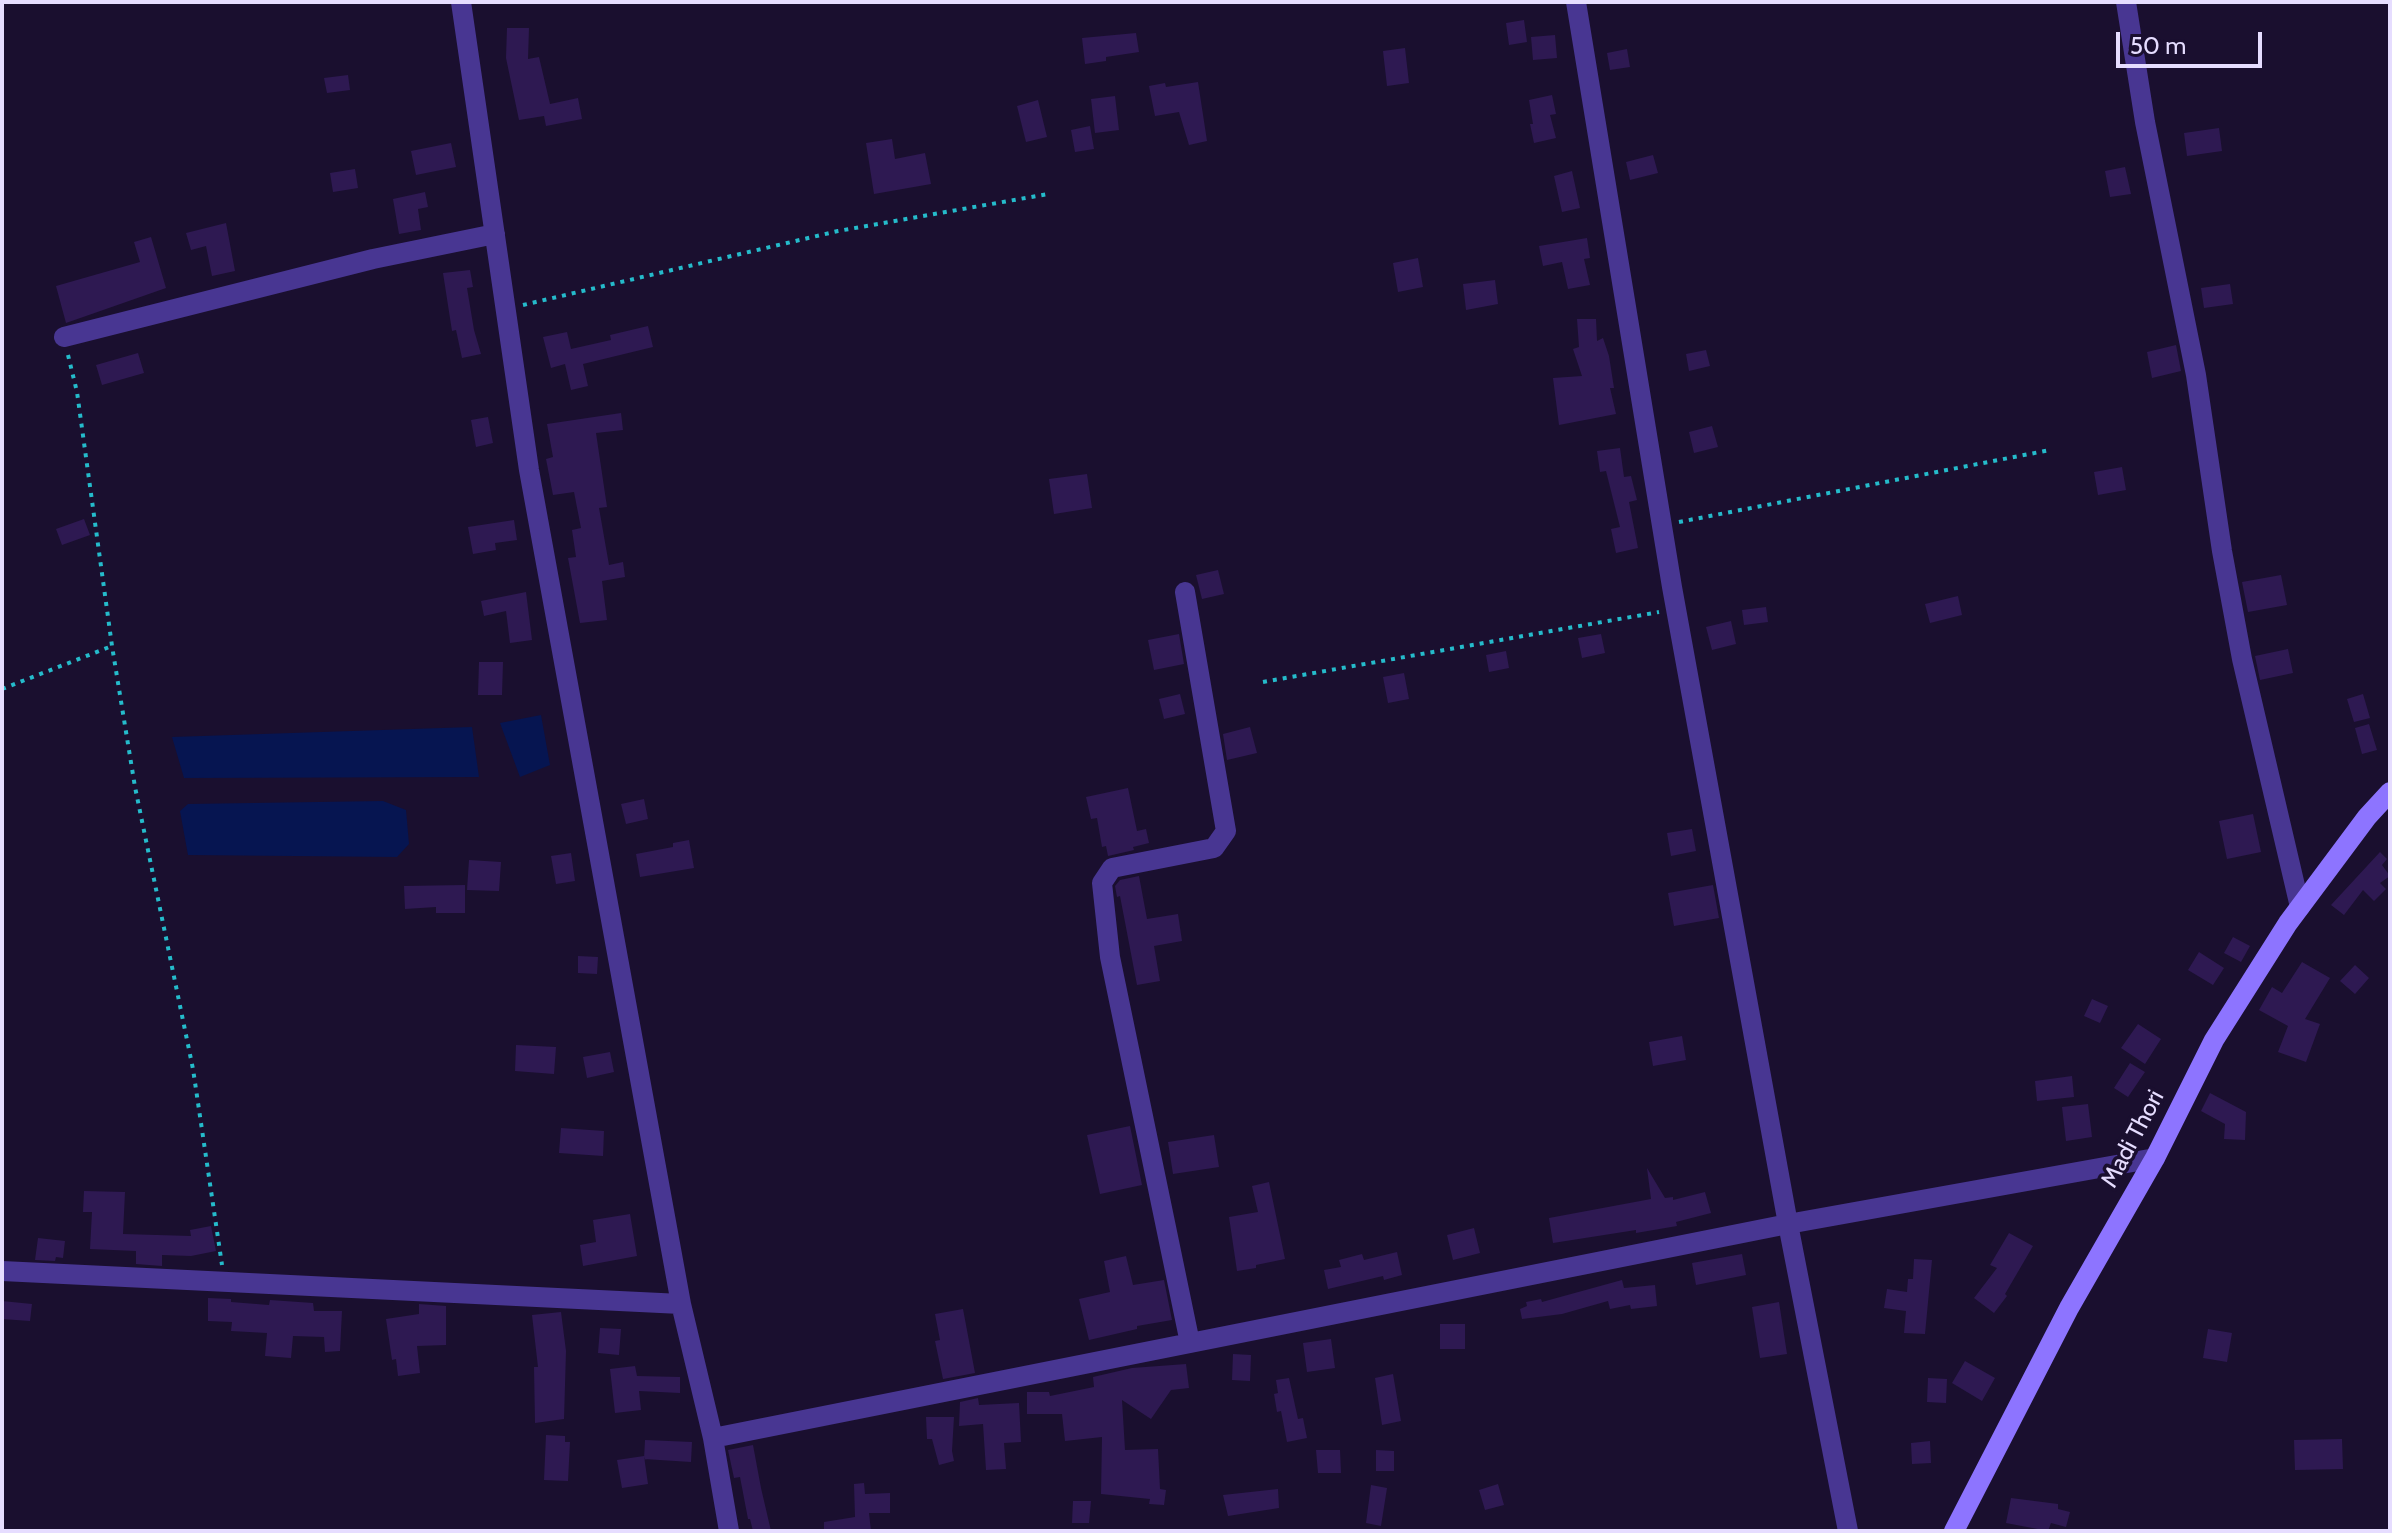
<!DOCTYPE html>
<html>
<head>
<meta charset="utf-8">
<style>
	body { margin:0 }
	#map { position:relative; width:2392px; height:1533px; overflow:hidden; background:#1a0f2f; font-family:Cabin,sans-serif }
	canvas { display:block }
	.frame { position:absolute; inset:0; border:4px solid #e6ddff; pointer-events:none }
	.scale { position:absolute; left:2116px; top:32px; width:146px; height:36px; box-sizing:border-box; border:4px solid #e6ddff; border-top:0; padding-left:10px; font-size:24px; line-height:28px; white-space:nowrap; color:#e6ddff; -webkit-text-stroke:6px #1a0f2f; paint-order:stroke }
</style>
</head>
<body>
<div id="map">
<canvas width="2392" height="1533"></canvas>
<div class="frame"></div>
<div class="scale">50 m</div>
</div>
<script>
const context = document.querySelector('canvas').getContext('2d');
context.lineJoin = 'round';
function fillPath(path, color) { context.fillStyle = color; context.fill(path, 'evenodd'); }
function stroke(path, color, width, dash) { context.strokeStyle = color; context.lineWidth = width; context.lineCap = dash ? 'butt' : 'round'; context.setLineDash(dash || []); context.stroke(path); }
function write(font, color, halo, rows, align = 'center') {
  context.font = font + ' Cabin,sans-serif'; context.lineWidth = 7; context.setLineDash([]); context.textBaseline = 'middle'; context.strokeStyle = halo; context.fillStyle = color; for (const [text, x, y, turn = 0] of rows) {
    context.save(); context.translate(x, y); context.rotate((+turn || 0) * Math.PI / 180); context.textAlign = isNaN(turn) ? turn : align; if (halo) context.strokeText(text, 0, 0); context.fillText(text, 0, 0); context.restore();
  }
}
const water = new Path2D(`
	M541,715L550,765L520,777L500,723Z
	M472,727L479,777L184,778L172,737Z
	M383,801L406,810L409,844L397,857L188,855L180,811L188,804Z`);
const building = new Path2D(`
	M1524,20L1527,42L1509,45L1506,23Z
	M507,28H529L528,59L539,57L550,104L578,98L582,119L546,126L544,116L519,120L506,58Z
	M1136,33L1139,52L1106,57V61L1085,64L1082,38Z
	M1555,35L1557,58L1533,60L1531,37Z
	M1405,48L1409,83L1387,86L1383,51Z
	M1627,49L1630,67L1610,70L1607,53Z
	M348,75L350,90L327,93L324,78Z
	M1198,82L1207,141L1189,145L1179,112L1155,116L1149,86L1165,83L1166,87Z
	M1552,95L1556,114L1550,115L1556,138L1534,143L1530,124H1533L1529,100Z
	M1115,96L1119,130L1095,133L1091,99Z
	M1038,100L1047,137L1026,142L1017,106Z
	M1090,126L1094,149L1075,152L1071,130Z
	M2219,128L2222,151L2187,156L2184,133Z
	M892,139L895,159L925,153L931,184L874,194L866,143Z
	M451,143L456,167L416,175L411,151Z
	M1653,155L1658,173L1630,180L1626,162Z
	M2125,167L2131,194L2110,197L2105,171Z
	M355,169L358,188L333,192L330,173Z
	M1572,171L1580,208L1562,212L1554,176Z
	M425,192L428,207L418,209L421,230L399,234L393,199Z
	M226,223L235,271L212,276L206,246L191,250L186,233Z
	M151,237L166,288L66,323L56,286L140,262L134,242Z
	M1587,238L1590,258L1584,259L1590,285L1568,289L1562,262L1543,266L1539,246Z
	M1418,258L1423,287L1398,292L1393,263Z
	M470,270L473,287L467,288L474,330L481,354L462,358L456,330L452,331L443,273Z
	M1495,280L1498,304L1466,310L1463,284Z
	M2230,284L2233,304L2204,308L2201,288Z
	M1577,319H1596L1597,341L1603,338L1609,356L1614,388H1610L1616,414L1559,425L1553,378L1582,376L1573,349L1579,347Z
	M648,326L653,347L583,364L588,386L571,390L565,364L551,368L543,337L567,332L571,349L611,340L610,335Z
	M2176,345L2181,371L2152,378L2147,352Z
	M1706,350L1710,366L1689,371L1686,354Z
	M138,353L144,373L102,385L96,365Z
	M621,413L623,430L596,433L607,507L599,508L609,565L623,562L625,577L602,581L607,620L580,623L568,558L576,557L572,530L581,528L574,492L553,495L546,459L553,457L547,424Z
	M488,417L493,443L476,447L471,420Z
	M1712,426L1718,447L1694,453L1689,432Z
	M1620,448L1624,477L1631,476L1637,500L1629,502L1638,548L1616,553L1611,529L1620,527L1606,471L1600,472L1597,451Z
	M2122,467L2126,490L2098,495L2094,472Z
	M1087,474L1092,508L1054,514L1049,479Z
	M84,519L90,535L62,545L56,529Z
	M514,520L517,540L495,543L496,550L473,554L468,527Z
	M1218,570L1224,594L1202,599L1196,575Z
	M2281,575L2287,605L2248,612L2242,582Z
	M526,592L532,640L510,643L506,611L484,616L481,601Z
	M1958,596L1962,615L1930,623L1925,604Z
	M1766,607L1768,622L1744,625L1742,610Z
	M1731,621L1736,644L1712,650L1706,627Z
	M1179,634L1184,664L1154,670L1148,640Z
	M1601,634L1605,653L1582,658L1578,638Z
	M2288,649L2293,673L2260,680L2255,656Z
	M1506,651L1509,668L1489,672L1486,655Z
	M479,662H503L502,695H478Z
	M1404,673L1409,699L1388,703L1383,677Z
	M1180,694L1185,714L1164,719L1159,699Z
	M2363,694L2370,718L2354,722L2347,699Z
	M2369,724L2377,750L2362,754L2355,728Z
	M1250,727L1257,753L1227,760L1223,734Z
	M1128,788L1137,831L1146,829L1149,843L1133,847L1134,850L1108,856L1106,846L1102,847L1097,818L1091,819L1086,797Z
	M644,799L648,819L626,824L621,804Z
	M2253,814L2261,852L2227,859L2219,821Z
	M1692,829L1696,851L1671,856L1667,833Z
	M689,840L694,868L640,877L636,854L673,847V843Z
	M2380,852L2387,859L2382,865L2390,876L2380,883L2386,889L2374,901L2363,890L2344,915L2331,905Z
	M571,853L575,881L556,884L551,856Z
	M469,860L501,862L499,891L467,890Z
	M1139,876L1147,919L1178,914L1182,941L1154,946L1160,981L1137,985L1120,896L1117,897L1115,886L1120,880Z
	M465,885V913H436V907L405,909L404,886Z
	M1713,885L1719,918L1674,926L1668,893Z
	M2233,937L2250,946L2241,962L2224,953Z
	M2199,952L2224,968L2213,985L2188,970Z
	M578,956L598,957L597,974L578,973Z
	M2302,962L2330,978L2305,1019L2320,1024L2306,1062L2278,1052L2288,1026L2259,1010L2272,987L2282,993Z
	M2355,965L2369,978L2355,994L2340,981Z
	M2092,999L2108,1006L2100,1023L2084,1016Z
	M2138,1024L2161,1039L2145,1064L2121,1048Z
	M1682,1036L1686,1060L1653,1066L1649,1042Z
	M516,1045L556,1047L554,1074L515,1071Z
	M610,1052L614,1072L587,1078L583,1057Z
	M2130,1063L2145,1072L2128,1097L2114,1088Z
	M2072,1076L2074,1097L2037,1101L2035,1081Z
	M2210,1093L2246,1112L2245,1140L2224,1139L2225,1124L2201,1111Z
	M2088,1104L2092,1137L2066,1141L2062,1107Z
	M1130,1126L1142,1185L1100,1194L1087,1135Z
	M561,1128L604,1131L603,1156L559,1153Z
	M1214,1135L1219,1167L1173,1174L1168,1142Z
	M1647,1168L1665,1198L1673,1197V1200L1705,1192L1711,1213L1676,1222L1677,1226L1636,1233V1230L1553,1243L1549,1218L1651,1199Z
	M1269,1182L1285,1259L1256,1265V1268L1237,1271L1229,1217L1258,1212L1252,1186Z
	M84,1191L125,1192L123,1234L191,1236L190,1230L211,1226L216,1251L191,1256L162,1255V1266L136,1264V1251L90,1249L92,1212H83Z
	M630,1214L637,1256L583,1266L580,1245L596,1242L593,1220Z
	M1474,1228L1480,1253L1453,1260L1447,1235Z
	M2009,1233L2033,1246L2005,1294L2007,1296L1994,1313L1974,1298L1997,1268L1990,1265Z
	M38,1238L65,1241L63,1258L56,1257L55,1261L35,1260Z
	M1397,1252L1402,1275L1384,1280L1383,1276L1328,1289L1324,1270L1341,1267L1339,1260L1362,1254L1364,1260Z
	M1742,1254L1746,1275L1696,1285L1692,1263Z
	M1126,1256L1133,1285L1164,1280L1172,1320L1137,1326V1329L1089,1340L1079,1299L1110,1292L1104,1261Z
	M1914,1259L1932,1260L1925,1334L1904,1333L1906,1311L1884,1308L1887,1289L1907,1292L1908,1279H1913Z
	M1622,1280L1624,1288L1655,1285L1657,1306L1631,1309L1630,1305L1610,1309L1608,1301L1562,1314L1522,1319L1520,1309L1527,1306L1526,1302L1541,1299L1542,1302Z
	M208,1298L231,1299V1302L269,1305L270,1300L313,1303L314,1311H342L340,1351L325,1352L324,1337L293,1336L291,1358L265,1356L267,1333L231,1331L232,1322L208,1321Z
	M2,1301L32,1304L30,1321L2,1319Z
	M1779,1302L1787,1354L1760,1358L1752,1307Z
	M419,1304L446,1306V1345L417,1346L420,1373L398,1376L396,1359L392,1360L386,1319L419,1314Z
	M963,1309L975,1373L943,1379L935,1341L940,1340L935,1314Z
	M561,1312L566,1351L564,1419L535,1423L534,1367H538L532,1315Z
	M1440,1324H1465V1349H1440Z
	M600,1328L621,1329L619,1355L598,1353Z
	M2208,1329L2232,1333L2227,1362L2203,1358Z
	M1331,1339L1335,1368L1307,1372L1303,1343Z
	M1233,1354L1251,1355L1250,1381L1232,1380Z
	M1965,1361L1995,1378L1982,1401L1952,1383Z
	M1186,1364L1189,1388L1171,1390L1151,1419L1122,1400L1125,1450L1158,1449L1160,1489L1166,1490L1164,1505L1149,1504L1150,1499L1101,1494L1102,1437L1065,1441L1062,1414H1027V1392H1049L1050,1396L1094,1387L1093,1377L1132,1368Z
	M635,1366L637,1376L680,1377V1393L639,1391L641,1410L615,1413L610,1369Z
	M1393,1374L1401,1421L1382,1425L1375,1378Z
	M1289,1378L1298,1419L1303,1418L1307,1438L1287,1442L1281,1411L1277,1412L1274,1394L1278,1393L1276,1380Z
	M1928,1378L1947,1379L1946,1403L1927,1402Z
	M978,1398L979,1405L1019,1403L1021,1442L1004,1443L1006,1469L986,1470L983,1424L959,1426L960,1402Z
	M926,1417H954L952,1451L954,1461L939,1465L932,1439H927Z
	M546,1435L565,1436V1442H570L568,1481L544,1480Z
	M2342,1439L2343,1469L2295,1470L2294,1440Z
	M645,1440L692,1442L691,1462L644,1459Z
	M1930,1441L1931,1463L1912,1464L1911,1443Z
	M753,1445L761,1488L771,1531H753L750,1519H748L740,1477L734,1478L728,1450Z
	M1316,1450H1340L1341,1473H1318Z
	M1376,1450L1394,1451V1471H1376Z
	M644,1456L648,1484L622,1488L617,1460Z
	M864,1483L865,1494L890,1493V1513H869L871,1531H824V1522L855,1517L854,1484Z
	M1498,1484L1504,1505L1485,1510L1479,1490Z
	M1371,1485L1387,1488L1381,1526L1366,1523Z
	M1278,1489L1279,1508L1228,1516L1223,1495Z
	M2011,1498L2058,1504V1509L2070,1512L2066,1527L2051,1523L2048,1531L2006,1523Z
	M1073,1501H1091L1089,1523H1072Z`);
const path = new Path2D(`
	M523,305L838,231L1048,194
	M68,355L77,392L112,646L135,787L193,1069L222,1265
	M1679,522L2050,450
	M1263,682L1659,612
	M2,689L112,646`);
const street = new Path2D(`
	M461,2L529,470L681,1304L713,1438L729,1531
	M1576,2L1672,587L1788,1224L1848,1531
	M2126,2L2145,122L2196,375L2222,551L2242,659L2300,907
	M64,337L373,259L495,234
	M1185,592L1226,831L1214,848L1112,868L1102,883L1110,957L1190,1343
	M2,1271L681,1304
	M713,1438L1788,1224L2155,1158`);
const secondary = new Path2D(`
	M1954,1531L2069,1308L2155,1158L2214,1040L2288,923L2367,817L2390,792`);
const streetNames = [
	["Madi Thori",2133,1139,-62]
];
fillPath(water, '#061551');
fillPath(building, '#2e1952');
stroke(path, '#25bbcb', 4, [4, 6]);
stroke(street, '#483692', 20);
stroke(secondary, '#8d74ff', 20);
write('24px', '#e6ddff', '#1a0f2f', streetNames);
</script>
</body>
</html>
